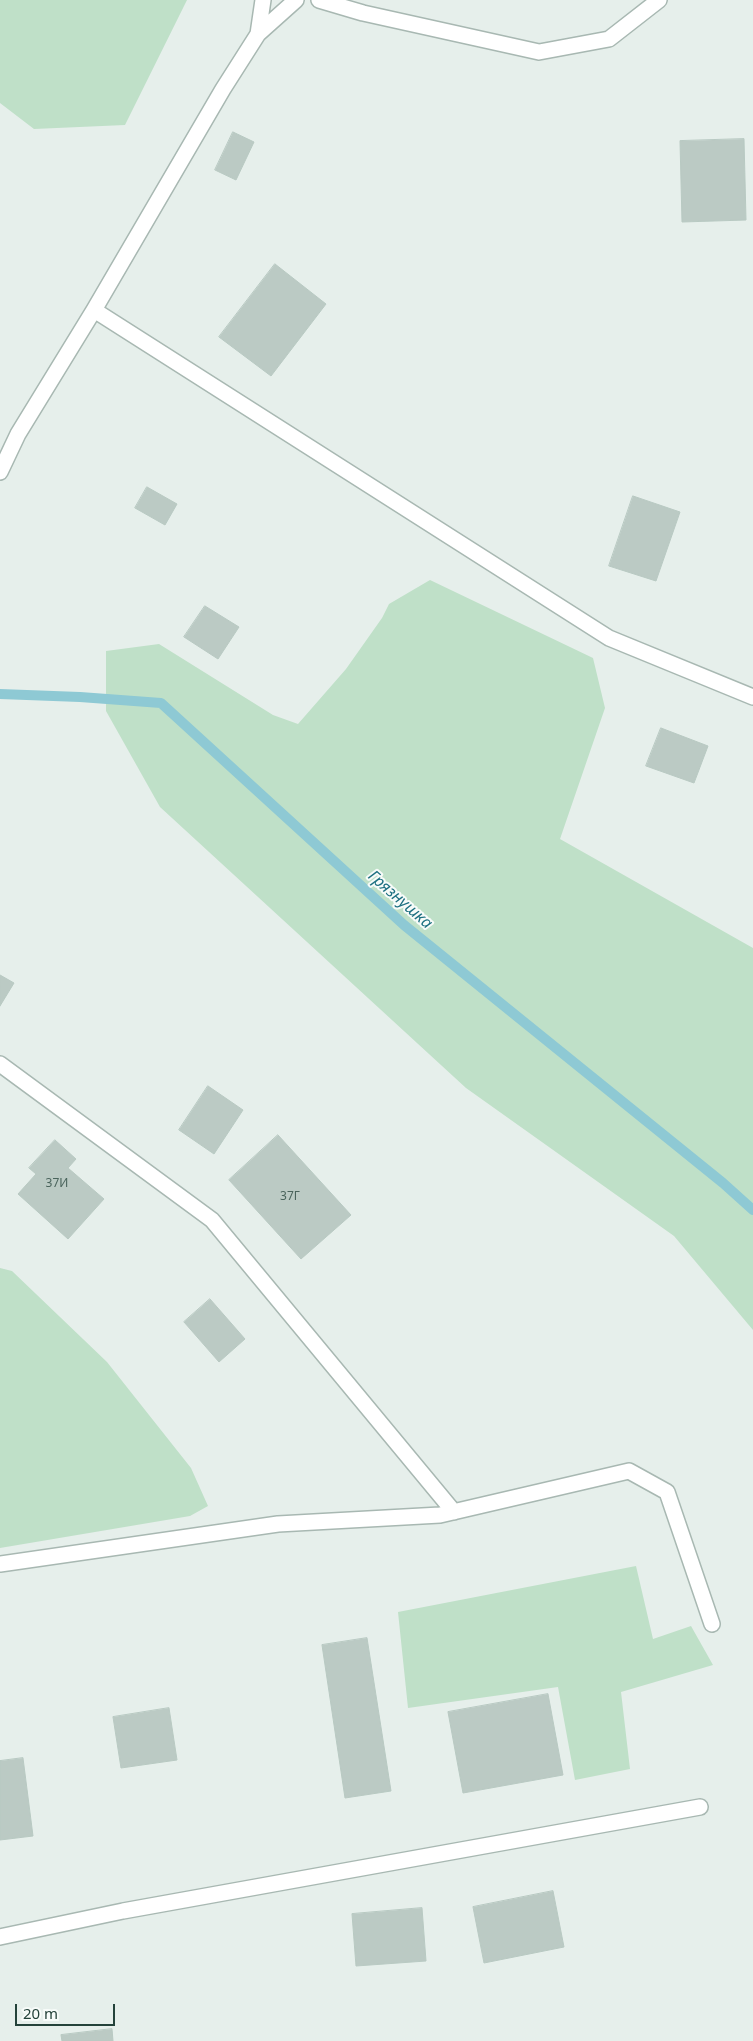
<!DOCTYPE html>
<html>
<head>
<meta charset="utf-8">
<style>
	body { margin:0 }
	#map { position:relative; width:753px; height:2041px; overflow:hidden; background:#e6efeb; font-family:"Noto Sans",sans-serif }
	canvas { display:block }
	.scale { position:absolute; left:15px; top:2004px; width:100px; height:22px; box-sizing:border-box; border:2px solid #24423a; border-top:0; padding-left:6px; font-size:15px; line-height:18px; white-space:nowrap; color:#24423a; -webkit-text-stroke:4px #f7fbf9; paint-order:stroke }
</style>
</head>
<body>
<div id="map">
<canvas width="753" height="2041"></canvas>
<div class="scale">20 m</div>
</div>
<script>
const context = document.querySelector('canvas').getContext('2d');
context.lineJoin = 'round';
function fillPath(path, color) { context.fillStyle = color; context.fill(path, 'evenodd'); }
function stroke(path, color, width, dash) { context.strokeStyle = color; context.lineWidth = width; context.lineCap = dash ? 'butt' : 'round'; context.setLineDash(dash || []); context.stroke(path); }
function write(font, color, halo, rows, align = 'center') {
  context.font = font + ' "Noto Sans",sans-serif'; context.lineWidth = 4; context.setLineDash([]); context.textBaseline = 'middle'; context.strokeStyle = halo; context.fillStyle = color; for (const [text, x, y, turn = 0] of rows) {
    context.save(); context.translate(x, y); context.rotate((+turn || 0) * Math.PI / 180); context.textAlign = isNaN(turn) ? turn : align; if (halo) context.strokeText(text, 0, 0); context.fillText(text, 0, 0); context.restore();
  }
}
const green = new Path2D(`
	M0,0H187L125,125L34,129L0,103Z
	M430,580L593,658L605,708L560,839L753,948V1330L674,1236L466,1088L160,807L106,711V651L159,644L273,715L298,724L346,669L382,618L389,604Z
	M0,1268L12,1271L107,1362L191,1468L208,1506L190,1516L0,1548Z
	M636,1566L653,1639L691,1626L713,1665L621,1692L630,1769L575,1780L558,1687L408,1708L398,1612Z`);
const stream = new Path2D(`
	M0,694L80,697L161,703L404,925L723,1183L753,1210`);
const building = new Path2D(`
	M233,132L254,142L236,180L215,170Z
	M744,139L746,220L682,222L680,141Z
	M275,264L326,304L271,376L219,337Z
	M147,487L177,504L165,525L135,508Z
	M633,496L680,512L656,581L609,566Z
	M205,606L239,627L218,659L184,637Z
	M661,728L708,746L694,783L646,766Z
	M0,975L14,983L0,1006Z
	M208,1086L243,1110L214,1154L179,1130Z
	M278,1135L351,1215L301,1259L229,1180Z
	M55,1140L76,1159L68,1168L104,1199L68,1239L18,1194L36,1174L29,1168Z
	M210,1299L245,1339L219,1362L184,1322Z
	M367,1638L391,1791L345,1798L322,1645Z
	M548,1694L563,1775L463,1793L448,1712Z
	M169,1708L177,1760L121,1768L113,1717Z
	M23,1758L33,1836L0,1840V1761Z
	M553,1891L564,1947L484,1963L473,1907Z
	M422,1908L426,1961L356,1966L352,1914Z
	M112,2029L113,2041H62L61,2035Z`);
const minor = new Path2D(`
	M319,0L363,13L539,52L609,39L659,0
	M258,34L263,0
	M94,310L609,638L753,697
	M0,472L18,434L94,310L223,89L258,34L296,0
	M0,1064L212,1220L454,1512
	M0,1564L278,1524L440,1515L629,1471L667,1492L712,1624
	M0,1937L123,1911L700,1807`);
const numberNames = [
	["37И",57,1184],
	["37Г",290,1197]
];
const waterNames = [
	["Грязнушка",400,900,41]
];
fillPath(green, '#bfe0c8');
stroke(stream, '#8ec9d4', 10);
fillPath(building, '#bbcac4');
stroke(building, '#b8c9c2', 1);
stroke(minor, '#a8b8b2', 18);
stroke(minor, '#fff', 15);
write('12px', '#4a645c', null, numberNames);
write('italic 16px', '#1c6f80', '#f7fbf9', waterNames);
</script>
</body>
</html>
